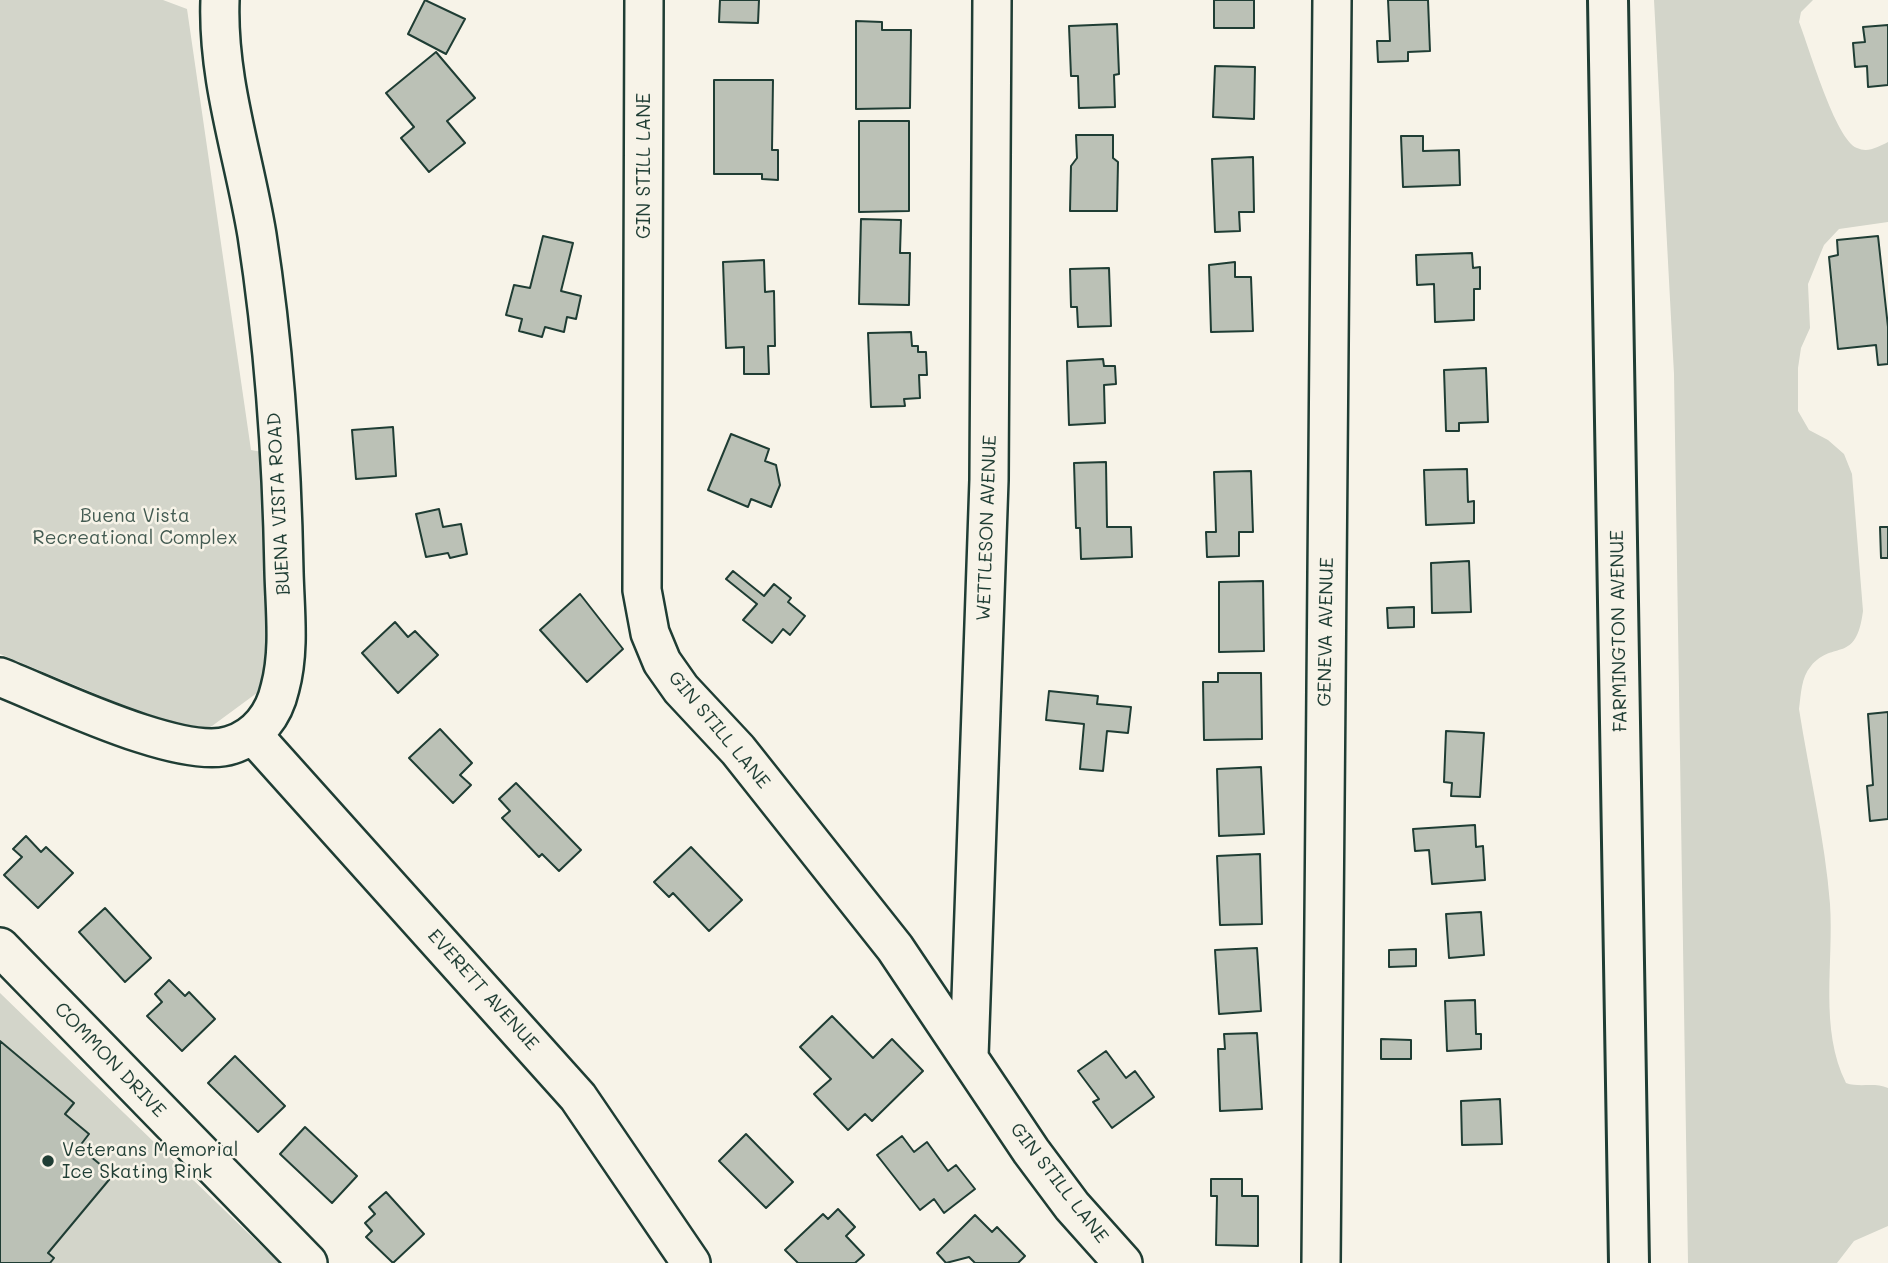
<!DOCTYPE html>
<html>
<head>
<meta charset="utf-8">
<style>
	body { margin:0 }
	canvas { display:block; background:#f7f3e8 }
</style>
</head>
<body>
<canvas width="1888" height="1263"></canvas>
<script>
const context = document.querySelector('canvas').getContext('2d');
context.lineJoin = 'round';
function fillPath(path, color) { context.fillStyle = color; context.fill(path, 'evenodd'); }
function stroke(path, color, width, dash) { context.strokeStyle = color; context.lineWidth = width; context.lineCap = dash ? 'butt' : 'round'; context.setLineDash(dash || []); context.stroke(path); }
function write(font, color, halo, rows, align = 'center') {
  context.font = font + ' Mali,sans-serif'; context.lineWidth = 5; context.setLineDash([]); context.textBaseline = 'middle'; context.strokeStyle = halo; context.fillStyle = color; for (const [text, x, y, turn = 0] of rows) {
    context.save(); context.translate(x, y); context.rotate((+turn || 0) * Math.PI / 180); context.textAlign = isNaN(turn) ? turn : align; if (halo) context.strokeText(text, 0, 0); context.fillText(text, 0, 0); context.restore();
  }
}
const green = new Path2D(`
	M0,0H163L187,9L251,450L273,454L265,687L193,740L101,696L0,654Z
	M1654,0H1813L1801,12L1799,22C1809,47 1835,139 1857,148C1868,153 1878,147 1888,142V222L1839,229L1824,245L1808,284L1810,328L1801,348L1798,368V411L1809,430L1828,440L1844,454L1852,474L1863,611C1856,665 1834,639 1811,666C1801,677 1801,695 1799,709C1809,773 1825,839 1830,904C1834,964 1819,1028 1846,1083C1860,1088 1874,1082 1888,1088V1226L1854,1241L1837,1263H1688L1674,374Z
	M0,993L279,1263H0Z`);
const building = new Path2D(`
	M425,0L465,19L446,54L408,34Z
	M720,0H759L758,23L719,22Z
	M1214,0H1254V28H1214Z
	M1388,0H1428L1430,51L1408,52V61L1378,62L1377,41H1390Z
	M856,21L882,22V30H911L910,108L856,109Z
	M1117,24L1119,74L1114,75L1115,107L1079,108L1078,76H1071L1069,26Z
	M1888,25V85L1868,87L1867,66L1855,67L1853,43L1865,42L1863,27Z
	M436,52L475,98L447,121L465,143L429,172L401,138L414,127L386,93Z
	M1215,66L1255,67L1254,119L1213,117Z
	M714,80H773L772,150H778V180L762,179V174H714Z
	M859,121H909V211L859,212Z
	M1076,135H1113V158L1118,162L1117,211H1070L1071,166L1077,158Z
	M1401,136H1423V151L1459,150L1460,185L1403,187Z
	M1253,157L1254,212H1239L1240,231L1215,232L1212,159Z
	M861,219L901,220L900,253H910L909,305L859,304Z
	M543,236L573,243L561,291L581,296L576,319L567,317L564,332L545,327L542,337L519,331L522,319L506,315L514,285L530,288Z
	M1878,236L1888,327V364L1878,365L1876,345L1838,349L1829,257L1838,255L1837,240Z
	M1472,253L1473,268L1480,267V289H1474V320L1435,322L1434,284L1417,285L1416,255Z
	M764,260L765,292L774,291L775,346H768L769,374H744V347L726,348L723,262Z
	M1235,262V277H1251L1253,331L1211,332L1209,265Z
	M1109,268L1111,326L1078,327L1077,307H1071L1070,269Z
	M911,332L912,346H918V352H926L927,375H919L920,398L904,399L905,406L871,407L868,333Z
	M1103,359L1104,366H1115L1116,384L1104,385L1105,423L1069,425L1067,361Z
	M1486,368L1488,422L1459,423V431H1446L1444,370Z
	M393,427L396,476L356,479L352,430Z
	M731,434L769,449L765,461L776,465L780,485L771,507L751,499L748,507L708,490Z
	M1106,462L1107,527H1131L1132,557L1081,559L1080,528H1076L1074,463Z
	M1467,469L1468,502L1474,501V523L1426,525L1424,470Z
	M1251,471L1253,532H1239V556L1207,557L1206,532H1216L1214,472Z
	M439,509L443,527L461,524L467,554L450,558L448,553L426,557L416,514Z
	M1880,527H1888V558H1881Z
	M1469,561L1471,612L1432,613L1431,563Z
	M733,571L764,596L774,584L791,598L788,602L805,616L790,635L783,629L772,643L743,620L757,604L726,579Z
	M1263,581L1264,651L1219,652V582Z
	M580,594L623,649L587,682L540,630Z
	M1414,607V627L1388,628L1387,608Z
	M395,622L408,637L415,631L438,655L398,693L362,653Z
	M1218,673H1261L1262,739L1204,740L1203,682H1218Z
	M1049,691L1098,696L1097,704L1131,707L1128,733L1107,731L1103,771L1080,769L1084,724L1046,720Z
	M1888,712V819L1870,821L1867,786L1873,785L1868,714Z
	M440,729L472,763L460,775L471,785L453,803L409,758Z
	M1446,731L1484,733L1480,797L1451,796L1452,783L1444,782Z
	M1261,767L1264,834L1219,836L1217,769Z
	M516,783L581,850L559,871L542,854L539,857L502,818L510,811L499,799Z
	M1475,825L1476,847L1483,846L1485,880L1432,884L1429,850L1415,851L1413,829Z
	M26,836L41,852L46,847L73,873L38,908L4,875L22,857L13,849Z
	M691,847L742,900L709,931L673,893L669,897L654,882Z
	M1260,854L1262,924L1220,925L1217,856Z
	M105,908L151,958L125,982L79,932Z
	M1481,912L1484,955L1449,958L1446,914Z
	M1257,948L1261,1011L1219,1014L1215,950Z
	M1416,949V966L1389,967V950Z
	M169,980L185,996L189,992L215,1019L182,1051L147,1016L162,1002L155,994Z
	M1475,1000L1476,1034H1481V1049L1447,1051L1445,1001Z
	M832,1016L873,1058L892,1039L923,1071L872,1121L865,1114L848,1130L814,1094L831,1079L800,1047Z
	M1257,1033L1262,1109L1220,1111L1218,1049H1225L1224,1034Z
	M1381,1039L1411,1040V1059H1381Z
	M0,1041L74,1103L65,1114L89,1134L79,1147L113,1175L48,1253L54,1258L50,1263H0Z
	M1106,1051L1126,1078L1135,1071L1154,1097L1112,1128L1093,1102L1099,1099L1078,1071Z
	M235,1056L285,1106L258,1132L208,1083Z
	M1500,1099L1502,1144L1462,1145L1461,1101Z
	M305,1127L357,1176L332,1203L280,1154Z
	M746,1134L793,1182L766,1208L719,1161Z
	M902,1136L914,1152L927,1142L948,1171L956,1165L975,1189L944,1213L934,1199L920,1210L877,1155Z
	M1211,1179H1242V1196H1258V1246L1216,1245L1217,1196H1211Z
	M386,1192L424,1234L393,1263L366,1237L372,1231L365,1223L375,1214L369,1207Z
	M838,1209L855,1227L846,1236L864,1255L855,1263H798L785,1250L823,1214L828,1219Z
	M975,1215L992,1232L997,1227L1025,1256L1018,1263H975L969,1257L946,1263L937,1253Z`);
const street = new Path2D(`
	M644,0L642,590L650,633L662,662L681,689L738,750L895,948L1031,1151L1072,1206L1123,1263
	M0,677C49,696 182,762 231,745C257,737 274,715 280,688C290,651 285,610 284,572C282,460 274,345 257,235C244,156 217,80 220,0
	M253,735L578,1097L691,1263
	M0,947L308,1263
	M969,1056L989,480L992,0
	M1321,1263L1332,0`);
const primary = new Path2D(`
	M1608,0L1629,1263`);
const markers = [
	[48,1161,7,"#1f3d34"]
];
const streetNames = [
	["GIN STILL LANE",644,166,-90],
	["BUENA VISTA ROAD",279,504,-93],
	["WETTLESON AVENUE",987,528,-88],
	["FARMINGTON AVENUE",1619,631,-91],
	["GENEVA AVENUE",1326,632,-89],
	["GIN STILL LANE",719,730,50],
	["EVERETT AVENUE",483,990,48],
	["COMMON DRIVE",110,1060,46],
	["GIN STILL LANE",1059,1183,52]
];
const parkNames = [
	["Buena Vista",135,516],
	["Recreational Complex",135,538]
];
const poiNames = [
	["Veterans Memorial",62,1150],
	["Ice Skating Rink",62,1172]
];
fillPath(green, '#d3d5ca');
fillPath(building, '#bbc1b6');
stroke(building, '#1f3d34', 2);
stroke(street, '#1f3d34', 42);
stroke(primary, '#1f3d34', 44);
stroke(street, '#f7f3e8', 37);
stroke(primary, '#f7f3e8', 38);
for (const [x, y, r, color] of markers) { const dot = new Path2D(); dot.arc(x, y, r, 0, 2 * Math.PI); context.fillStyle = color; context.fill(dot); stroke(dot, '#f7f3e8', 2.5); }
write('19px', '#1f3d34', '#f7f3e8', streetNames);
write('19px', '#435b52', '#f7f3e8', parkNames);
write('19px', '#1f3d34', '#f7f3e8', poiNames, 'left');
</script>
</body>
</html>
